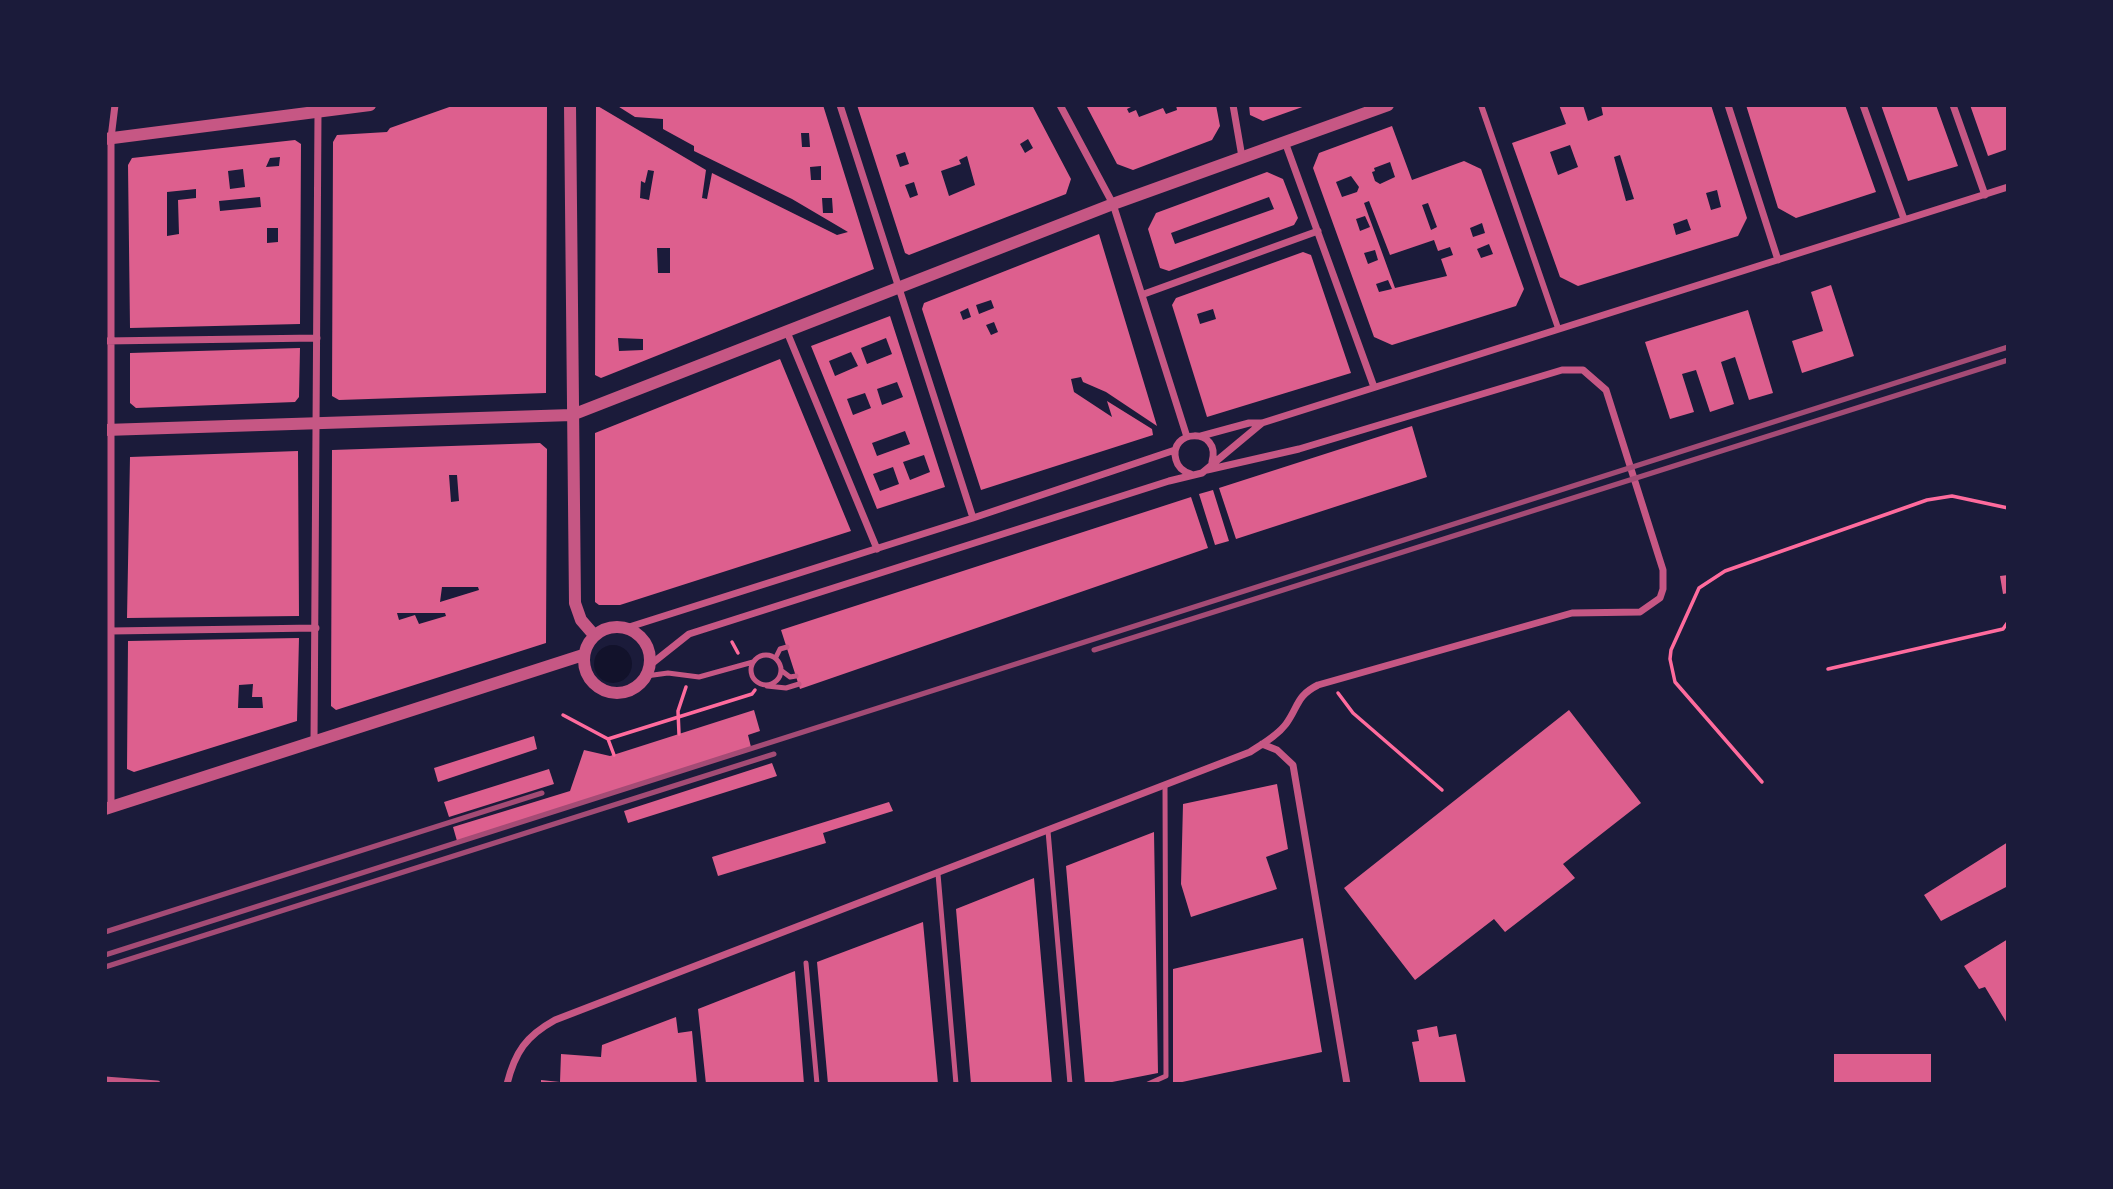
<!DOCTYPE html>
<html>
<head>
<meta charset="utf-8">
<style>
	body { margin:0 }
	#map { position:relative; width:2113px; height:1189px; overflow:hidden; background:#1b1b3a; font-family:Figtree,sans-serif }
	canvas { display:block }
	.frame { position:absolute; inset:0; border:107px solid #1b1b3a; pointer-events:none }
</style>
</head>
<body>
<div id="map">
<canvas width="2113" height="1189"></canvas>
<div class="frame"></div>
</div>
<script>
const context = document.querySelector('canvas').getContext('2d');
context.lineJoin = 'round';
function fillPath(path, color) { context.fillStyle = color; context.fill(path, 'evenodd'); }
function stroke(path, color, width, dash) { context.strokeStyle = color; context.lineWidth = width; context.lineCap = dash ? 'butt' : 'round'; context.setLineDash(dash || []); context.stroke(path); }
const water = new Path2D(`
	M594 664a19 19 0 1 1 38 0a19 19 0 1 1-38 0Z`);
const building = new Path2D(`
	M455,105H547L546,393L339,400L332,396L333,142L337,135L387,132L390,128Z
	M596,105L706,170L702,198L707,199L712,173L837,235L848,232L792,199L694,151V146L663,129V119L635,117L616,105H823L874,269L601,378L595,375ZM801,133H809L810,147H802ZM821,166V180H811L810,167ZM648,170L654,171L649,200L640,198L641,181L645,183ZM822,198H832L833,213H823ZM657,248H670V273H658ZM618,338L643,339V350L619,351Z
	M857,105H1032L1071,179L1066,194L909,255L905,253ZM1028,139L1033,148L1025,153L1020,144ZM905,152L909,164L900,167L896,155ZM967,156L975,185L949,196L941,171L961,164L959,160ZM914,182L918,195L910,198L905,185Z
	M1086,105H1135L1127,109L1129,113L1136,110L1139,117L1163,108L1166,114L1177,110L1176,105H1216L1220,126L1212,140L1133,170L1117,164Z
	M1249,105H1308L1263,121L1250,115Z
	M1559,105H1583L1588,121L1603,115L1601,105H1711L1747,218L1738,236L1578,286L1560,277L1512,143L1566,124ZM1570,145L1578,167L1558,175L1550,152ZM1620,155L1634,199L1626,201L1614,157ZM1717,190L1721,207L1711,210L1706,193ZM1687,219L1691,230L1676,235L1673,224Z
	M1746,105H1845L1876,192L1796,218L1778,208Z
	M1881,105H1936L1958,166L1908,181Z
	M1970,105H2008V149L1988,156Z
	M1392,126L1412,180L1464,161L1481,169L1524,289L1516,306L1392,345L1374,337L1313,168L1319,153ZM1390,162L1395,177L1380,184L1375,181L1372,172L1375,171L1374,168ZM1351,176L1359,187L1357,192L1342,197L1336,182ZM1369,201L1390,255L1434,240L1438,251L1450,247L1453,255L1441,259L1447,276L1395,288L1364,203ZM1428,203L1437,227L1431,230L1422,205ZM1365,216L1370,227L1360,231L1356,219ZM1482,223L1485,233L1473,237L1470,228ZM1489,244L1493,254L1481,258L1477,249ZM1375,250L1378,260L1368,264L1364,253ZM1388,280L1392,289L1379,292L1376,284Z
	M295,140L301,144L300,324L130,328L128,165L132,158ZM280,157L279,166L266,167L270,158ZM243,169L245,187L230,189L228,171ZM196,189V198L178,200L179,234L167,236V192ZM260,197L261,207L220,211L219,201ZM267,228H278V242L267,243Z
	M1267,172L1283,179L1298,218L1294,225L1169,271L1160,268L1148,229L1156,213ZM1269,197L1274,209L1175,244L1171,233Z
	M1099,234L1157,426L1106,392L1083,382L1081,377L1071,379L1074,392L1112,417L1107,401L1152,429L1153,435L981,490L922,309L924,303ZM991,300L994,308L979,314L976,305ZM968,308L971,317L963,320L960,312ZM994,322L998,332L991,335L986,325Z
	M1303,252L1311,255L1351,373L1207,417L1172,305L1176,298ZM1213,309L1216,319L1200,324L1197,314Z
	M1831,285L1854,356L1802,373L1792,341L1823,331L1811,292Z
	M1748,310L1773,393L1749,400L1735,357L1721,362L1734,404L1710,412L1696,370L1682,374L1694,412L1670,419L1645,342Z
	M890,316L945,487L877,509L811,346ZM886,338L892,354L867,364L861,348ZM851,352L858,366L835,376L829,361ZM897,382L903,397L882,405L877,389ZM865,393L871,408L853,415L847,399ZM905,431L910,444L877,456L872,443ZM924,455L930,472L910,480L903,462ZM893,467L899,484L880,491L873,474Z
	M300,348L299,397L295,402L136,408L130,403V353Z
	M780,359L851,531L620,605H599L595,602V433Z
	M1412,426L1427,477L1236,539L1219,488Z
	M540,443L547,449L546,643L336,710L331,706L332,450ZM449,475H457L459,501L451,502ZM442,587H478L479,590L440,602ZM397,613H445L446,616L419,624L415,615L399,620Z
	M298,451L299,616L127,618L130,457Z
	M1213,490L1229,541L1215,545L1199,494Z
	M1191,497L1208,548L800,689L781,630Z
	M2008,575V593L2003,594L2000,576Z
	M299,638L297,721L134,772L127,769L128,641ZM253,684L252,697H262L263,708H238L239,685Z
	M754,710L760,731L748,735L751,747L457,841L453,827L570,791L584,750L610,756Z
	M1569,710L1641,803L1563,864L1575,878L1505,932L1494,919L1415,980L1344,888Z
	M534,736L537,749L438,782L434,768Z
	M772,763L777,776L628,823L624,811Z
	M549,769L554,784L449,817L444,802Z
	M1277,784L1288,849L1266,857L1277,889L1191,917L1181,884L1183,804Z
	M889,802L893,811L823,833L826,843L718,876L712,857Z
	M1154,832L1158,1073L1102,1084H1085L1066,866Z
	M2008,842V886L1941,921L1924,895Z
	M1034,878L1052,1084H971L956,909Z
	M923,922L938,1084H828L817,962Z
	M1303,938L1322,1052L1173,1084V969Z
	M2008,939V1025L1985,987L1979,989L1964,966Z
	M795,971L804,1084H706L698,1009Z
	M676,1017L678,1033L692,1031L697,1084H541V1080L560,1082L561,1054L601,1057L602,1045Z
	M1437,1026L1439,1037L1456,1034L1466,1084H1420L1412,1042L1419,1041L1417,1030Z
	M1834,1054H1931V1084H1834Z`);
const path = new Path2D(`
	M2008,541V560
	M732,642L738,653
	M1828,669L2003,629L2008,622
	M1338,693L1353,713L1442,790
	M563,715L608,739L752,694L755,690
	M679,734L678,711L686,687
	M608,739L614,755
	M1762,782L1675,682L1670,659L1671,650L1699,588L1725,571L1927,500L1952,496L2008,508`);
const service = new Path2D(`
	M751 670a15 15 0 1 1 30 0a15 15 0 1 1-30 0Z
	M776,657L780,649L787,647
	M782,671L790,677L796,676
	M646,676L668,673L699,677L753,662
	M767,686L786,688L799,684
	M1048,831L1070,1084
	M938,874L956,1084
	M806,963L817,1084
	M1148,1084L1166,1076L1165,786`);
const pedestrian = new Path2D(`
	M1481,105L1558,328`);
const minor = new Path2D(`
	M840,105L973,518
	M1060,105L1113,204L1187,437
	M1233,105L1242,157
	M1728,105L1778,260
	M1863,105L1904,219
	M1953,105L1985,195
	M1285,142L1374,387
	M1144,294L1318,231
	M787,332L877,549
	M105,341L317,338
	M1201,436L1249,423H1261
	M1191,474C1184,472 1178,468 1176,460C1167,429 1222,426 1212,462
	M626,628L973,518L1175,450
	M111,631L316,628
	M650,665L689,634L1169,481L1202,473L1262,423L2008,187
	M314,742L318,113
	M1262,744L1277,750L1293,765L1347,1084
	M111,807V138L115,105
	M105,1080L157,1084
	M507,1084C515,1052 526,1036 555,1020L1250,752C1262,744 1277,736 1286,724C1299,706 1296,696 1318,685L1572,613L1640,612L1660,598L1663,589V570L1606,390L1583,370H1562L1299,449L1207,470`);
const tertiary = new Path2D(`
	M570,105L575,603L581,620L594,635
	M105,139L370,105
	M105,430L572,415L1113,204L1388,105
	M584 660a33 33 0 1 1 66 0a33 33 0 1 1-66 0Z
	M105,809L583,655`);
const rail = new Path2D(`
	M1094,650L2008,360
	M105,932L542,793
	M105,955L2008,347
	M105,967L774,754`);
fillPath(water, '#12122b');
fillPath(building, '#dd5f8e');
stroke(path, '#ff6b9d', 3.5);
stroke(service, '#c65784', 5);
stroke(pedestrian, '#c65784', 6);
stroke(minor, '#c65784', 7);
stroke(tertiary, '#c65784', 12);
stroke(rail, '#a44b75', 5);
</script>
</body>
</html>
